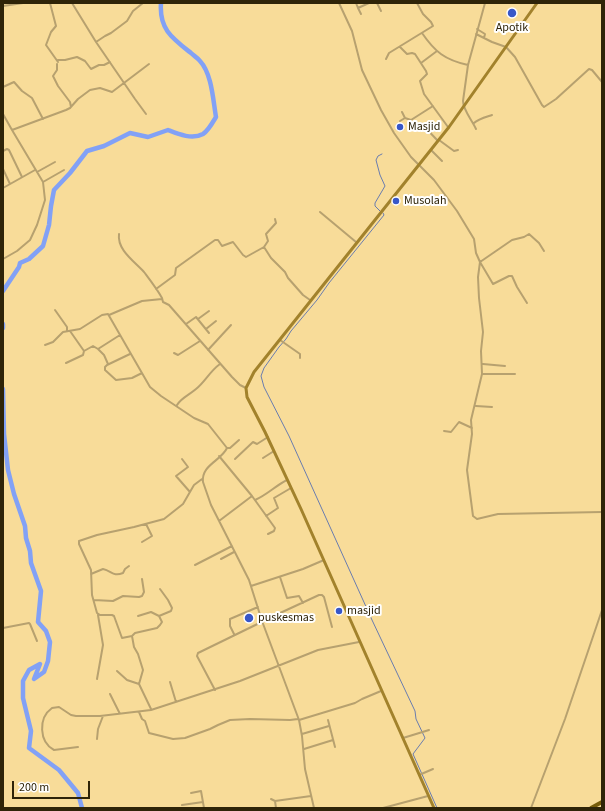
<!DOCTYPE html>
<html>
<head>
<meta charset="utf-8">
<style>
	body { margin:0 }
	#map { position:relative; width:605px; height:811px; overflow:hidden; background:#f8dc99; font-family:"Source Sans 3",sans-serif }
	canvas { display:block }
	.frame { position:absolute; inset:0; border:4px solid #2f2408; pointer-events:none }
	.scale { position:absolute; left:12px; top:781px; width:78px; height:18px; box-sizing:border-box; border:2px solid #2f2408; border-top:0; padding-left:5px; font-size:12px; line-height:14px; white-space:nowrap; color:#2f2408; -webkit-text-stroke:3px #fff; paint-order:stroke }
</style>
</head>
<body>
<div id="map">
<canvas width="605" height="811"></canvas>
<div class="frame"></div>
<div class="scale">200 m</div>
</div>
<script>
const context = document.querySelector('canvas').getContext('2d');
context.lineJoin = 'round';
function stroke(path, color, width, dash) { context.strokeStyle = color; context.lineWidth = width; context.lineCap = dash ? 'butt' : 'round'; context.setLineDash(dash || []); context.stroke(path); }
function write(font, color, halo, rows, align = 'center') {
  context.font = font + ' "Source Sans 3",sans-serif'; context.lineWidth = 4; context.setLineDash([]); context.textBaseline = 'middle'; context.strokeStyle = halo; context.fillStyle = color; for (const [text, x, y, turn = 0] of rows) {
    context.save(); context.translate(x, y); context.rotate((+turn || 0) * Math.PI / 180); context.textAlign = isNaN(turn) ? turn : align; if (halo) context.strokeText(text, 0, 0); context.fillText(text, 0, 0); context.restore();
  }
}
const stream = new Path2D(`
	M380,211L375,206V203L385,186L380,175L376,160L378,156L382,154
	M383,213L384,215L329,283L317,300L291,331L286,339L279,347L264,368L261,376L264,387L289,436L372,620L415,711L416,719L425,738L413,754L437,808`);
const river = new Path2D(`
	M3,291L19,267L20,263L29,259L43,246L49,225L51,206L54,190L70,173L87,151L104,146L130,133L148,137L168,130C178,134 192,140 203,134C208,131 213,122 216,117C213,100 212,74 200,61C198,58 194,56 191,53C172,38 159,29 161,3
	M3,324V328
	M3,389L4,434L8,470L14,494L25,526L26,538L30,551L31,563L41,591L38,622L46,631L50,642L48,661L44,672L34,679L40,664L29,670L23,681V698L31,731L29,748L59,770L78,793L82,808`);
const street = new Path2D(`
	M50,3L56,26L51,32L46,45L58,62
	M72,3L96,42L105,36L111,33L127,21L133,11L143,3
	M339,3L352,31L362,70L381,110L394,133L411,157L434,180L457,211L474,239L476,253L480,262L478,277L479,298L483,332L481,351L482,374L471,420L472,434L467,470L473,516L477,519L498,514L602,512
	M356,3L358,8L369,3
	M377,3L381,11
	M3,6L23,3
	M358,8L361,14
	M477,29L485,34L484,38
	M422,33C435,52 445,60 468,65
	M476,34L492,42L506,47L515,57L542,105L544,107L556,99L589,69L592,70L602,82
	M96,42L135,99L146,114
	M400,47L407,54L412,53L415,54L426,71L427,74L420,81L424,94L448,127
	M386,59L389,53L433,26L431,22L423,14L417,3
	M58,60H65L77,57L85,61L91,69L99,65H104L110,62
	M421,63L437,51
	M57,64V70L53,76L58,86L70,102L71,107
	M3,87L14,82L22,91L32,98L43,119
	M402,112L405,118L411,120L433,106
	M3,114L12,130L66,110L70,108L78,99L90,90L100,88L112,92L149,64
	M400,121L405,118
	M421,123L438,141
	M474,123C478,119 486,117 492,115
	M476,129C472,120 463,110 463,101L468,65L485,3
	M439,140L454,151L458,150
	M431,150L442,161
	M3,151L7,149L9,150L22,177
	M3,169L10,184
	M37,172L55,162
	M43,182L64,170
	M3,188L35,170
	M320,212L356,242
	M275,219L276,223L266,234L268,241L264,247L271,258L285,272L288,278L303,295L310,300
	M119,234C117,250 134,261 144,272C150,280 157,289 162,298L163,302L169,305L232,377L240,385L246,388
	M3,259L17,251L30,240L37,225L45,200L43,182L12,130
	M156,289L175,275L176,268L215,240H218L222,246L233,242L243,255L246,257L264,247
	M527,303L517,287L512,276H509L493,284L480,262L512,240L524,237L529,234L539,243L544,251
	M55,310L67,327V331
	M109,315L142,301L162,299
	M198,319L209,311
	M186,324L196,317L209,333
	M206,329L216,321
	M70,331L84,351L93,346L98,349L120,335
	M280,340L300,354V358
	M45,345L53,342L63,332L80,329L102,315L108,314L150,387L161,396L194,418L208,424L227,448
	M98,349L104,355L108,364
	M208,350L231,325
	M174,353L178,355L200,341
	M130,354L107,365L105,367V370L116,380L132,378L142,373
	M66,363L83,355L84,351
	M483,364L505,366
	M482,374H515
	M177,405C181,398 189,395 196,389C205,382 210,371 220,364
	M476,406L492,407
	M444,431L451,432L459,422L472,428
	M239,440L230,448H227C221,461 201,465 203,482L211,505L249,580L262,621L299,720L302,736L305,769L314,808
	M219,456L252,496
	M263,458L274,451
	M182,459L188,467L176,476L190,492
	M235,459L253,442L257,444L268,437
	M255,500C267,495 275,486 287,480
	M266,516L278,508L274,498L291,488
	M219,521L252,496L275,528L274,531L268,534
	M142,542L152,536L146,524
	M221,559L234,552
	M195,565L232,546
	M91,574L103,569C112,571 113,577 123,573L125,569L129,566
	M280,577L287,598L299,596L303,603
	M251,586L303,569L324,560
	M160,589L168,600L172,608L171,611L159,616L162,622L160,625L157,628L135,633L132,636L122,638L114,616L112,615H100L97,613L92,595L91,570L79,544V541L97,535L134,527L164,519L183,504L194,485L202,479
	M94,600L113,601L123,596L139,597L142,596L144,592L142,579
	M138,616L151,612L159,616
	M3,628L29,623L30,624L37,641
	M234,634L230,626V619L258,607
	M132,636L134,647L138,654L143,670L139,684L151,709
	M117,671L127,680L139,684
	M97,679L103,645L98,615
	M170,682L176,702
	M215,690L197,656L198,653L278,614L319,595H322L324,597L332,627
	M110,694L120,714
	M139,712L142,719L145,721L149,733L173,739L185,738L210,729L218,725L230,720L250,719L290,720L298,719
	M299,720L355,703L362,699L381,691
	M328,720L335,747
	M302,734L329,726
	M403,738L429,730
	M97,739L98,729L103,716
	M78,747L54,750C39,742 38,718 52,708L59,707L71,715L76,716H100L151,710L240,681L318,650L359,642
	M304,749L333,740
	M419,775L433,769
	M191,793L201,791L204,808
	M271,799L275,801L276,808
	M275,801L311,796
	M182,805L203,802
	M383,808L428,796
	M531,808L565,719L602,610`);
const secondary = new Path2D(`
	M434,808L301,509L265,432L247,397L246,388L254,372L449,127L537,3`);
const highway = new Path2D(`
	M591,808L602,802`);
const markers = [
	[512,13,5,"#3857c8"],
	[400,127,4,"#3857c8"],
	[396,201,4,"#3857c8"],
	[339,611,4,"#3857c8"],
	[249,618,5,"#3857c8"]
];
const poiNames = [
	["Apotik",512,28,"center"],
	["Masjid",408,127],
	["Musolah",404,201],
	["masjid",347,611],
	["puskesmas",258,618]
];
stroke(stream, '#697caf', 1);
stroke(river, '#82a1f6', 4.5);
stroke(street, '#b7a16f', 2);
stroke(secondary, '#a2822c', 3);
stroke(highway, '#775c0a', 4);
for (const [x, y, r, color] of markers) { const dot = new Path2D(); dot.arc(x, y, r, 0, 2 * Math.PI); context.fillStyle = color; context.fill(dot); stroke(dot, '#fff', 1.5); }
write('12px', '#2f2408', '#fff', poiNames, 'left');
</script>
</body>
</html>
